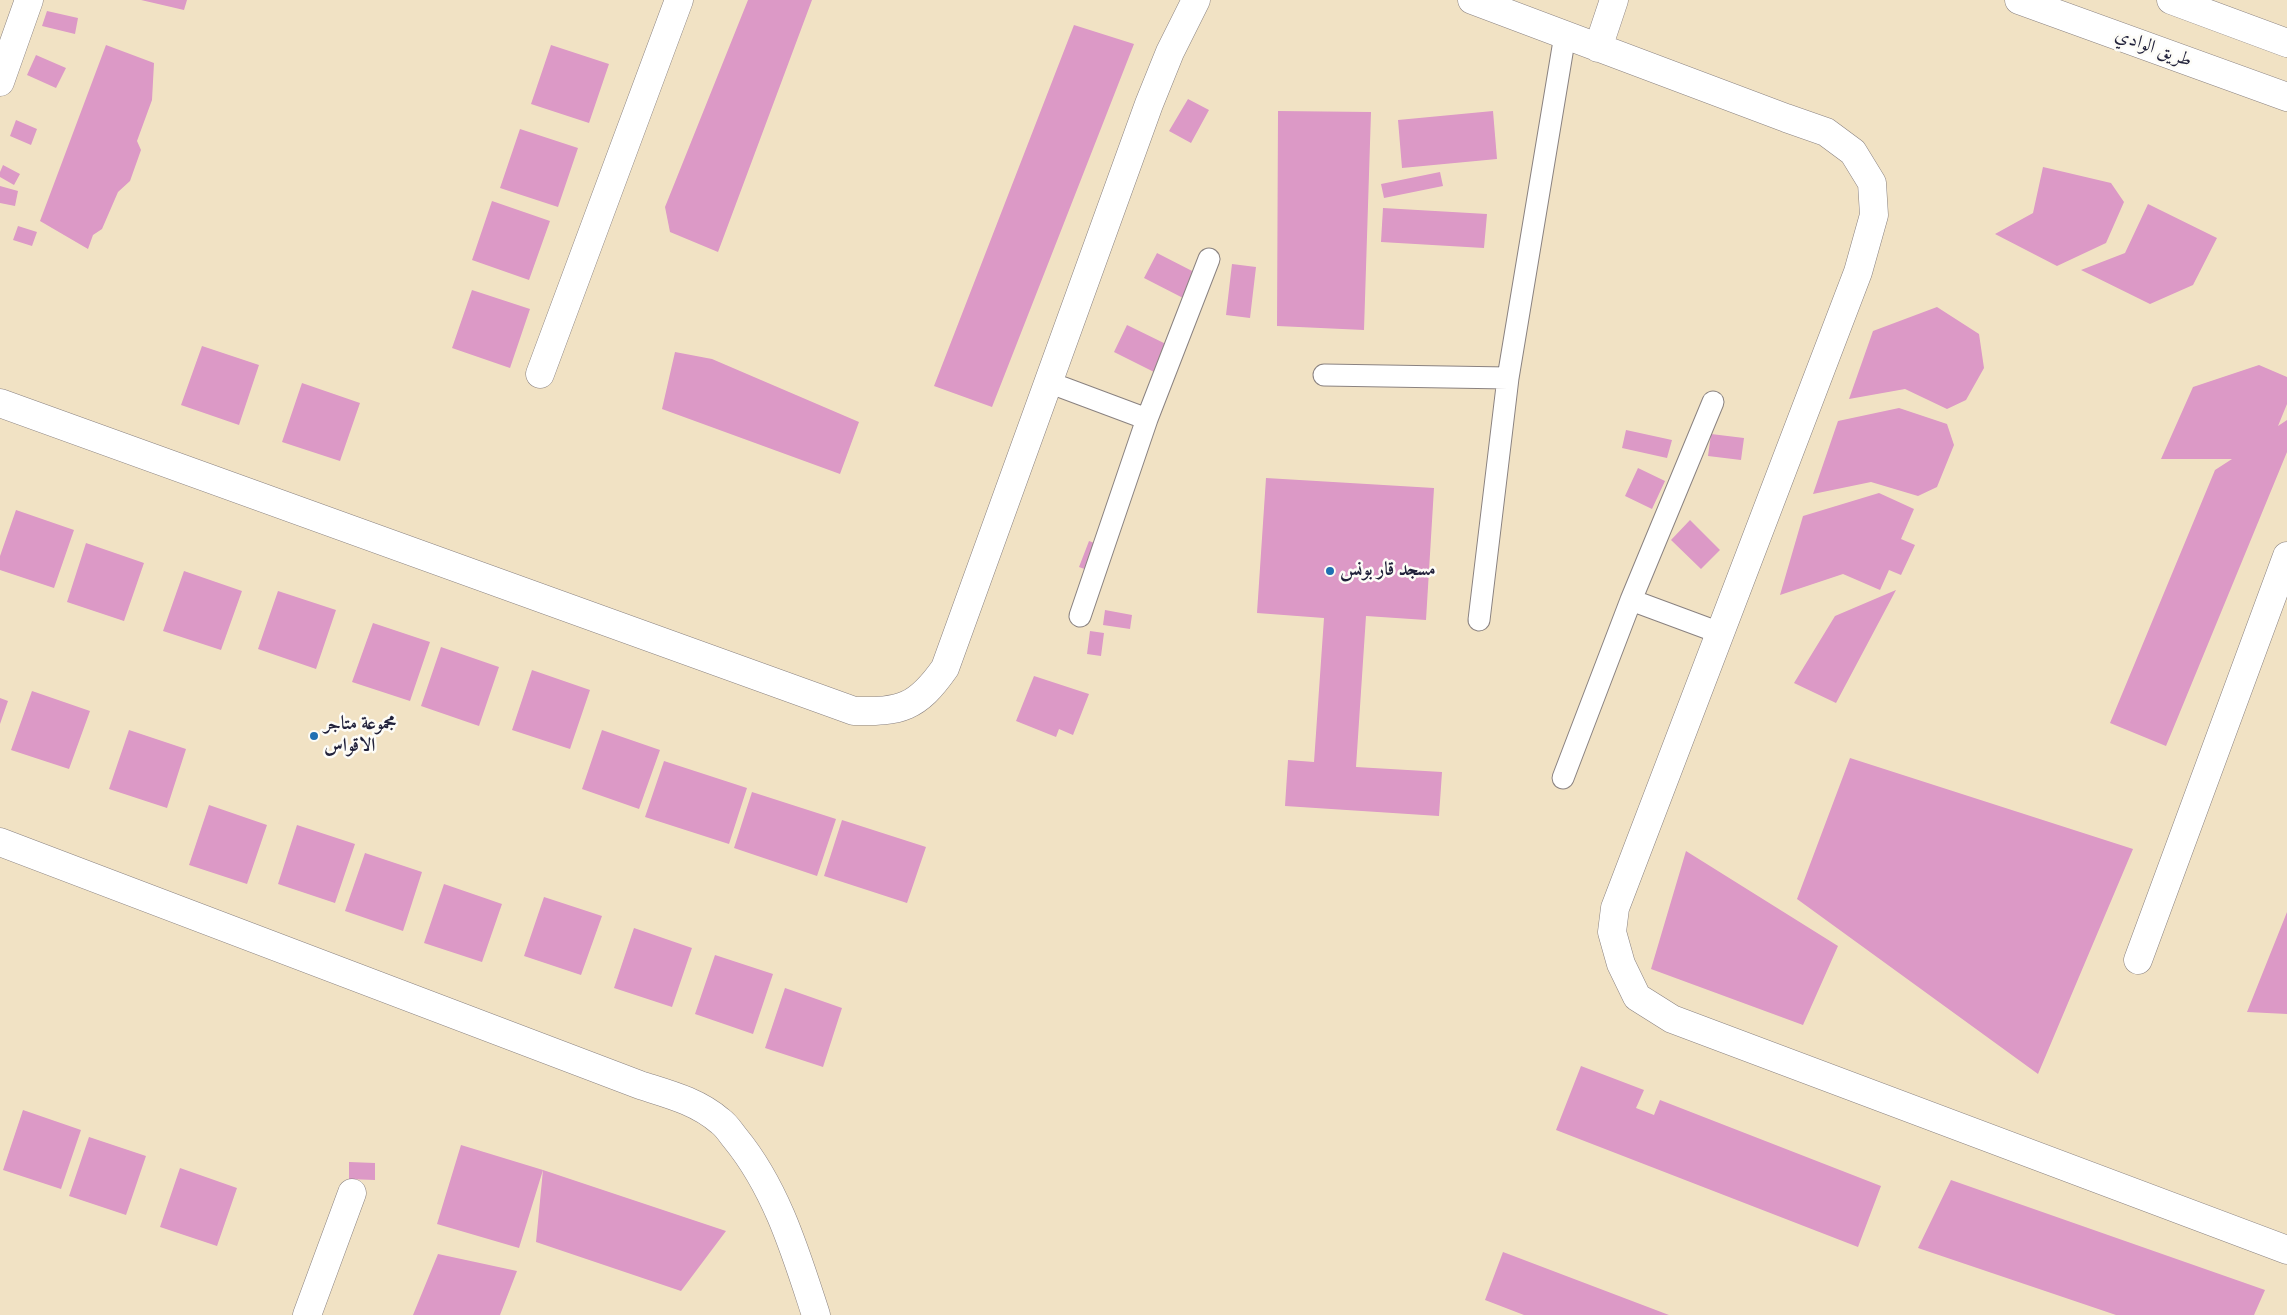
<!DOCTYPE html>
<html>
<head>
<meta charset="utf-8">
<style>
	body { margin:0 }
	canvas { display:block; background:#f1e2c4 }
</style>
</head>
<body>
<canvas width="2287" height="1315"></canvas>
<script>
const context = document.querySelector('canvas').getContext('2d');
context.lineJoin = 'round';
function fillPath(path, color) { context.fillStyle = color; context.fill(path, 'evenodd'); }
function stroke(path, color, width, dash) { context.strokeStyle = color; context.lineWidth = width; context.lineCap = dash ? 'butt' : 'round'; context.setLineDash(dash || []); context.stroke(path); }
function write(font, color, halo, rows, align = 'center') {
  context.font = font + ' "IM FELL English",Amiri,serif'; context.lineWidth = 5; context.setLineDash([]); context.textBaseline = 'middle'; context.strokeStyle = halo; context.fillStyle = color; for (const [text, x, y, turn = 0] of rows) {
    context.save(); context.translate(x, y); context.rotate((+turn || 0) * Math.PI / 180); context.textAlign = isNaN(turn) ? turn : align; if (halo) context.strokeText(text, 0, 0); context.fillText(text, 0, 0); context.restore();
  }
}
const building = new Path2D(`
	M141,0H187L184,10Z
	M748,0H812L718,252L670,232L665,207Z
	M47,11L78,18L75,34L42,26Z
	M1074,25L1134,44L992,407L934,386Z
	M106,45L154,63L152,100L137,141L141,150L130,181L118,192L102,229L93,235L88,249L40,221Z
	M551,45L609,64L589,123L531,104Z
	M36,55L66,68L56,88L27,75Z
	M1188,99L1209,110L1191,143L1169,131Z
	M1278,111L1371,112L1364,330L1277,326Z
	M1493,111L1497,159L1402,168L1398,120Z
	M16,120L37,129L31,145L10,136Z
	M520,129L578,148L558,207L500,188Z
	M3,165L20,174L14,185L0,177V172Z
	M2043,167L2111,183L2124,202L2106,243L2057,266L1995,234L2033,213Z
	M1440,172L1443,186L1384,198L1381,184Z
	M0,186L18,191L15,206L0,203Z
	M492,201L550,221L529,280L472,260Z
	M2148,204L2217,238L2193,285L2150,304L2081,270L2125,253Z
	M1383,208L1487,214L1484,248L1381,242Z
	M18,226L37,232L32,246L13,240Z
	M1157,253L1198,274L1185,299L1144,278Z
	M1232,264L1256,267L1250,318L1226,315Z
	M472,290L530,309L510,368L452,348Z
	M1937,307L1979,334L1984,368L1966,400L1947,409L1905,389L1849,399L1873,331Z
	M1127,325L1170,346L1156,373L1114,352Z
	M202,346L259,365L239,425L181,405Z
	M675,352L712,359L859,422L840,474L662,409Z
	M2259,365L2287,377V404L2278,426L2287,420V452L2166,746L2110,723L2215,470L2232,459H2161L2193,387Z
	M302,383L360,403L340,461L282,442Z
	M1899,408L1947,424L1954,445L1937,487L1918,496L1871,482L1813,494L1838,421Z
	M1626,430L1672,440L1667,458L1622,448Z
	M1711,434L1744,438L1741,460L1708,456Z
	M1638,468L1665,481L1652,509L1625,496Z
	M1266,478L1434,488L1426,620L1366,616L1356,767L1442,772L1439,816L1285,806L1288,760L1314,762L1324,618L1257,613Z
	M1879,493L1914,509L1901,539L1915,545L1901,575L1889,570L1880,590L1843,574L1780,595L1803,516Z
	M16,510L74,530L54,588L0,570V556Z
	M1690,520L1720,550L1701,569L1671,540Z
	M1089,541L1100,545L1090,571L1079,567Z
	M86,543L144,563L124,621L67,602Z
	M184,571L242,591L221,650L163,631Z
	M1896,590L1836,703L1794,683L1835,616Z
	M278,591L336,610L316,669L258,649Z
	M1105,610L1132,615L1130,629L1103,625Z
	M373,623L430,642L410,701L352,682Z
	M1090,631L1104,633L1101,656L1087,654Z
	M441,647L499,667L479,726L421,706Z
	M532,670L590,690L570,749L512,730Z
	M1034,676L1089,694L1073,735L1059,729L1056,737L1016,721Z
	M32,691L90,711L69,769L11,750Z
	M0,698L8,701L0,724Z
	M129,730L186,749L167,808L109,789Z
	M602,730L660,750L639,809L582,789Z
	M1850,758L2133,849L2038,1074L1797,899Z
	M664,761L747,788L729,844L645,817Z
	M752,792L836,819L817,876L734,848Z
	M209,805L267,825L247,884L189,865Z
	M842,820L926,847L907,903L824,876Z
	M297,825L355,844L335,903L278,884Z
	M1686,851L1838,946L1803,1025L1651,969Z
	M365,853L422,872L403,931L345,911Z
	M444,884L502,904L482,962L424,943Z
	M544,897L602,916L581,975L524,956Z
	M2287,912V1014L2247,1012Z
	M634,928L692,948L672,1007L614,988Z
	M715,955L773,974L753,1034L695,1014Z
	M785,988L842,1008L823,1067L765,1048Z
	M1581,1066L1644,1090L1636,1108L1654,1115L1660,1100L1881,1186L1858,1247L1556,1130Z
	M23,1110L81,1130L61,1189L3,1170Z
	M89,1137L146,1156L126,1215L69,1196Z
	M461,1145L543,1170L519,1248L437,1224Z
	M349,1162L375,1163V1180L349,1179Z
	M180,1168L237,1188L217,1246L160,1227Z
	M543,1170L726,1231L681,1291L536,1242Z
	M1951,1180L2265,1290L2254,1315H2116L1918,1248Z
	M1503,1252L1669,1315H1524L1485,1300Z
	M438,1254L517,1271L500,1315H413Z`);
const lane = new Path2D(`
	M1324,375L1508,378
	M1048,382L1147,419
	M1631,600L1720,633
	M1080,616L1147,419L1209,259
	M1479,620L1508,378L1565,35
	M1563,778L1631,600L1713,402`);
const street = new Path2D(`
	M1472,0L1786,118L1826,132L1853,152L1872,183L1874,215L1858,272L1615,908L1612,932L1621,964L1637,997L1672,1019L2287,1250
	M1598,48L1614,0
	M0,82L29,0
	M540,374L679,0
	M0,403L854,711C901,712 917,708 945,668L1149,104L1170,52L1196,0
	M0,842L640,1085C668,1094 697,1101 720,1121C726,1125 731,1133 735,1138C777,1189 796,1254 816,1315
	M2138,960L2287,556
	M307,1315L352,1193`);
const secondary = new Path2D(`
	M2019,0L2287,97
	M2171,0L2287,43`);
const markers = [
	[1330,571,5,"#1f6fb2"],
	[314,736,5,"#1f6fb2"]
];
const streetNames = [
	["طريق الوادي",2153,49,20]
];
const poiNames = [
	["مسجد قار بونس",1340,571],
	["مجموعة متاجر",324,725],
	["الاقواس",324,747]
];
fillPath(building, '#dc99c6');
stroke(lane, '#8a8280', 23);
stroke(street, '#8a8280', 29);
stroke(secondary, '#8a8280', 29);
stroke(lane, '#fff', 21);
stroke(street, '#fff', 28);
stroke(secondary, '#fff', 28);
for (const [x, y, r, color] of markers) { const dot = new Path2D(); dot.arc(x, y, r, 0, 2 * Math.PI); context.fillStyle = color; context.fill(dot); stroke(dot, '#fdfcf7', 2); }
write('19px', '#22223b', '#fdfcf7', streetNames);
write('bold 19px', '#22223b', '#fdfcf7', poiNames, 'left');
</script>
</body>
</html>
